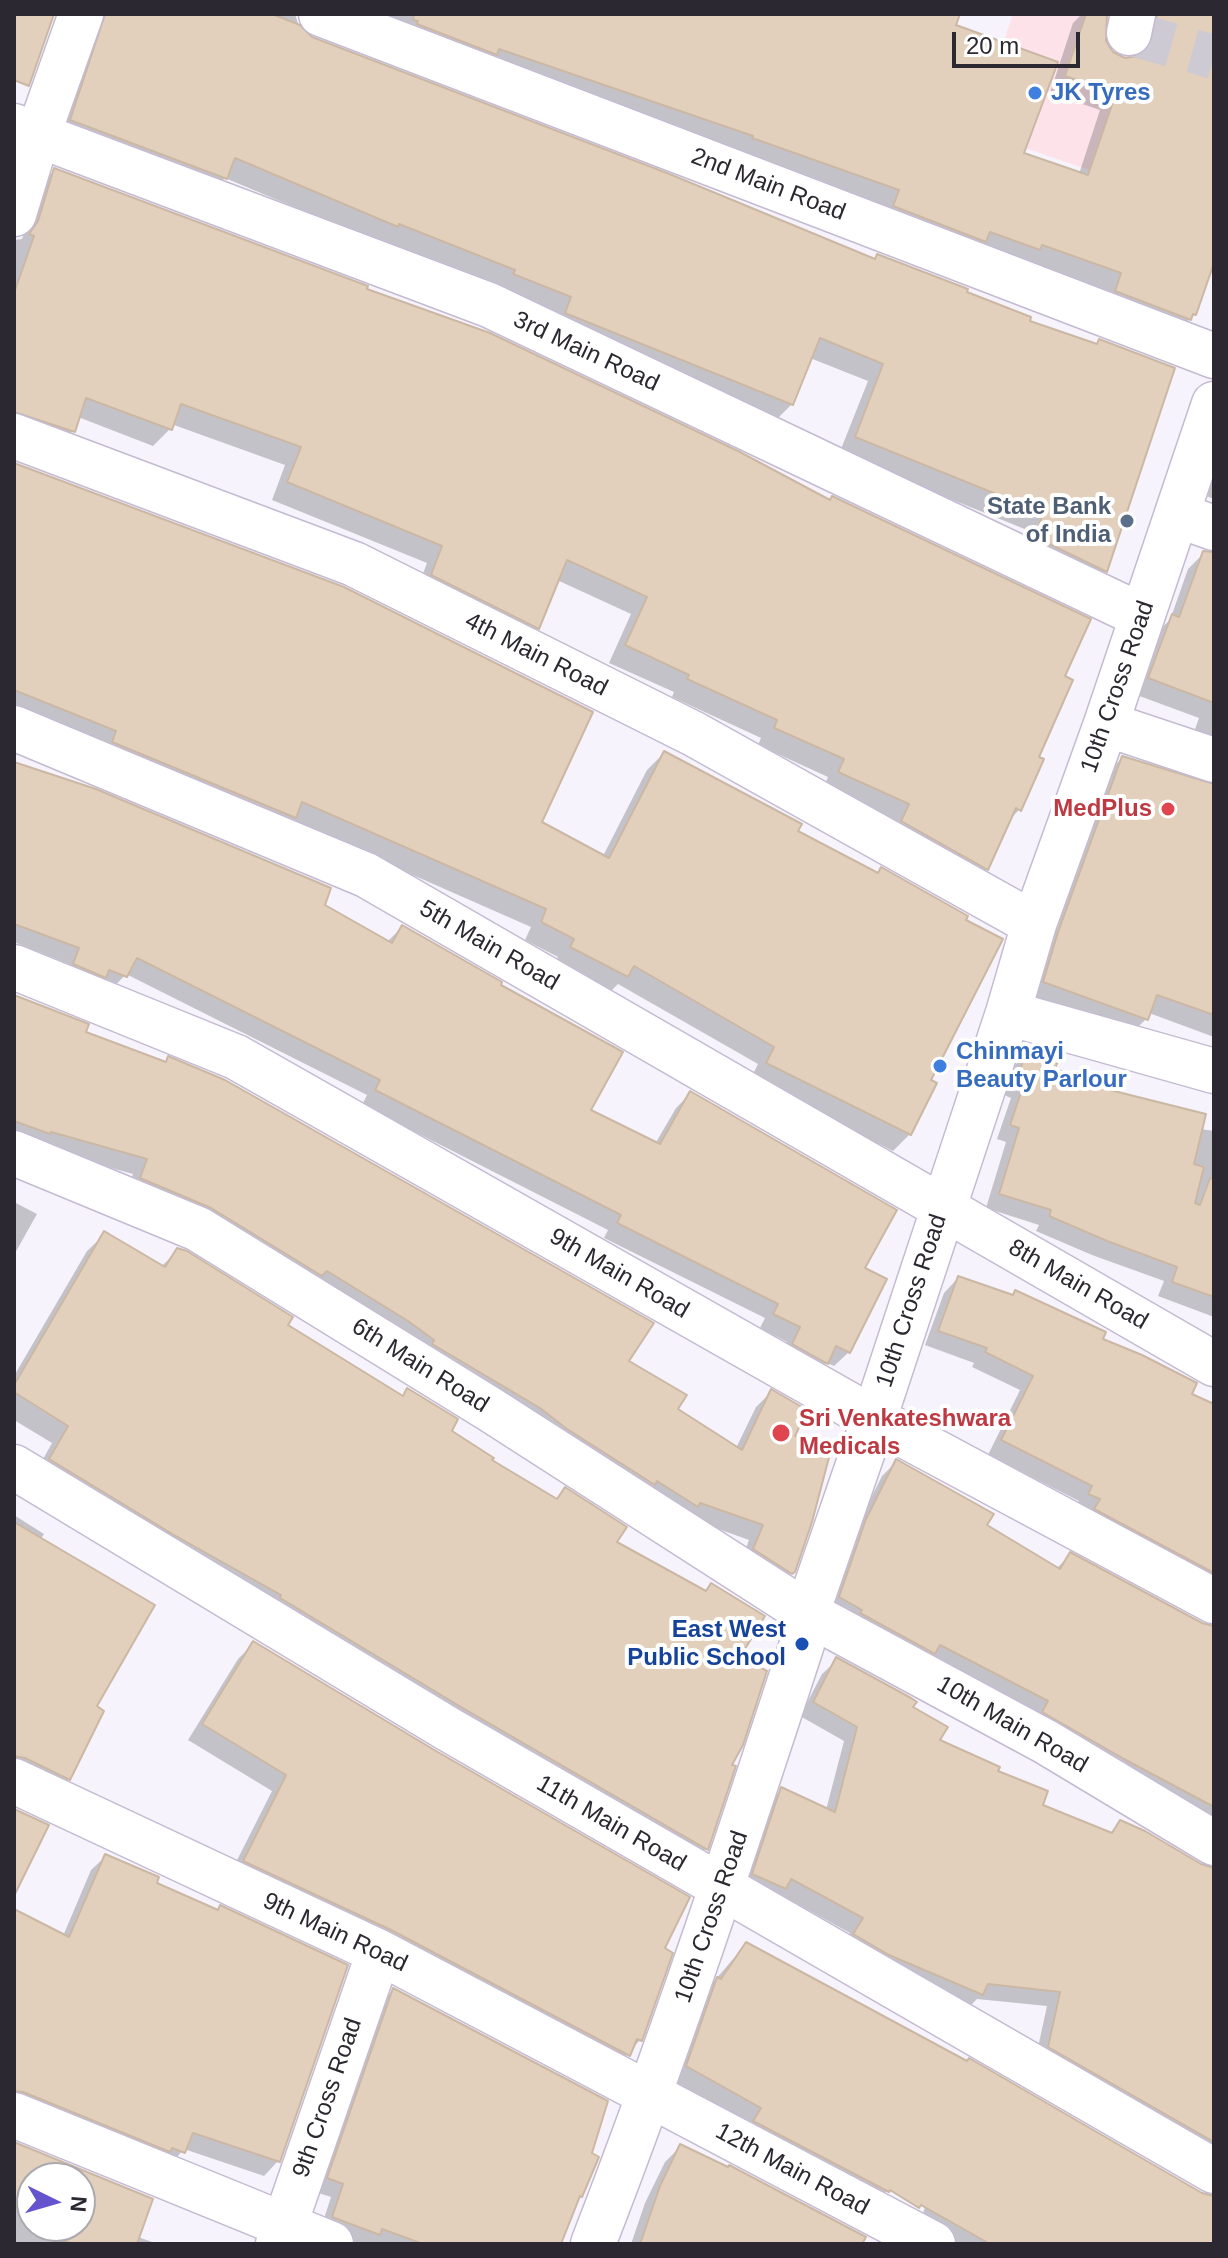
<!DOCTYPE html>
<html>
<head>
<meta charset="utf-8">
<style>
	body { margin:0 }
	#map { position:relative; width:1228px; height:2258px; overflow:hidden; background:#f6f3fc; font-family:Arial,sans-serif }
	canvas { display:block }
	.frame { position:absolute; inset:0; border:16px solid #2c2831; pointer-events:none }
	.north { position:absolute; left:16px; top:2162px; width:80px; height:80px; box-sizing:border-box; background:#fff; border:2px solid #aba9ad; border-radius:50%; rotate:95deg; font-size:22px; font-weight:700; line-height:32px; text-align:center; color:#2c2831 }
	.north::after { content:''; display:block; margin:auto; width:28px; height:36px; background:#6454cd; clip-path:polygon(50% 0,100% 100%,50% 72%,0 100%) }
	.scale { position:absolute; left:952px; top:32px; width:128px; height:36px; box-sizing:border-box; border:4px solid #2c2831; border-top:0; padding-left:10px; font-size:24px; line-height:28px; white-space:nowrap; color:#2c2831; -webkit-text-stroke:6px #fff; paint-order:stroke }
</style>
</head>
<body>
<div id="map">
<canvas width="1228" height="2258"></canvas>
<div class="frame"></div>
<div class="north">N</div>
<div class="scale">20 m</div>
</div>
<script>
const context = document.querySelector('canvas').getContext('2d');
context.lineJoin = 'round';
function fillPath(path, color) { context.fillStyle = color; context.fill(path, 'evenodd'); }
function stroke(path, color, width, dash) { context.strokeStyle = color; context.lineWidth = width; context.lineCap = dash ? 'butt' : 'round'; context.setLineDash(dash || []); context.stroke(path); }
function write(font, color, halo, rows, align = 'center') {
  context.font = font + ' Arial,sans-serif'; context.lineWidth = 8; context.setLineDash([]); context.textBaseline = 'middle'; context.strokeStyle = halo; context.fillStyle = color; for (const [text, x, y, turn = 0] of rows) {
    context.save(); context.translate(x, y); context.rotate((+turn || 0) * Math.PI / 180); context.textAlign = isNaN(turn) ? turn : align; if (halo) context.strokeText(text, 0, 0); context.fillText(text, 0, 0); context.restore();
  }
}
const commercial = new Path2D(`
	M1013,14H1214V213L973,130Z`);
const shadow = new Path2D(`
	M92,14H295L300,30L311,39L874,260L878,256L1027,322L1095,346L1100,341L1105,571L1088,587L1019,554L1027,530L839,454L868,381L810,358L792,404L775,421L499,287L382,240L380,243L225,178L208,195L54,137Z
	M331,14H958L954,26L1022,154L1079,174L1100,110L1050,93L1073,23L1082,14H1105L1104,42L1112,54L1124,60L1137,58L1141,37L1134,14H1214V257L1195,314L1172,336L1099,308L1105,290Z
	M55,170L364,290L1063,677L1019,810L1008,821L987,869L970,886L822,790L828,777L758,745L761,738L672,697L674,692L609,663L631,614L557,580L538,628L521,645L416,592L427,563L272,500L285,465L174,425L153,446L78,417L73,431L56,448L14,432V240L22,239L38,187Z
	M1214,457V499L1201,494Z
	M14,465L539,823L603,856L647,770L664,753L795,832L876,874L881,869L928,1081L910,1134L893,1151L750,1080L758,1064L618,984L609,993L554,964L558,957L525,940L531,927L290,821L14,713Z
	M1204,553H1214V757L1189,746L1199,718L1134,694L1157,632L1170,620L1188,569Z
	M1122,758L1214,786V1037L1149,1013L1146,1019L1131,1034L1029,998L1106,774Z
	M14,764L322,906L387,942L402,927L588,1110L655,1144L676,1108L691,1093L862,1268L849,1352L834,1366L827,1363L812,1377L779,1359L787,1342L760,1328L765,1318L604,1238L608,1230L362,1105L367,1095L126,974L111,990L60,979L66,963L14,942Z
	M14,997L83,1033L163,1064L168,1059L626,1361L676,1410L736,1448L756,1407L771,1392L792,1437L793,1571L777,1587L740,1564L749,1540L685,1517L127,1193L133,1174L14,1141Z
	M1027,1053L1053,1070L1095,1089L1201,1129L1214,1131V1317L1158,1296L1164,1281L1092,1255L1036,1231L1039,1225L986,1208L1006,1142L997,1139L1011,1098L1004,1095L1012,1068Z
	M14,1202L37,1214L14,1255Z
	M105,1234L161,1267L178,1250L285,1325L401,1397L408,1390L449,1431L490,1460L555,1501L566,1490L614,1543L704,1593L711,1585L737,1657L730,1766L733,1767L706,1849L689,1866L33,1477L52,1443L14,1420V1376L87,1251Z
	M958,1278L1100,1340L1189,1395L1214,1407V1596L1075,1508L1079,1501L988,1455L1020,1390L972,1367L974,1363L925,1345L944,1293Z
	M896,1462L985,1526L1056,1569L1070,1555L1214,1644V1828L826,1612L852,1536L882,1476Z
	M14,1515L44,1534L40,1540L94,1707L69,1779L54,1793L14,1774Z
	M254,1643L434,1752L670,1953L640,2040L613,2070L229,1876L272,1791L188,1740L238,1659Z
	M837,1660L911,1707L937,1741L996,1772L1040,1806L1109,1834L1121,1822L1201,1867L1214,1870V2165L1035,2061L1047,2006L977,1999L967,2009L840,1949L850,1933L779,1894L770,1903L739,1889L767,1804L782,1790L826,1810L844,1741L800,1716L822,1674Z
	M106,1856L154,1884L278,2161L264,2176L184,2149L169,2166L14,2108V1911L63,1936L91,1870Z
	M746,1944L1201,2195L1214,2198V2244H951L919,2226L954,2115L931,2105L887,2191L873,2206L748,2123L673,2081L703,1994Z
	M393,1990L590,2155L581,2196L575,2201L558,2244H339L320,2231L331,2197L315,2192L380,2004Z
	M14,2144L151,2200L138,2237L158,2244H14ZM32,2178H80V2226H32Z
	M681,2146L860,2244H631L645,2203L665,2162Z`);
const building = new Path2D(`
	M14,14H54L29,86L14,80Z
	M105,14H272L300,25L312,37L667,173L875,259L877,254L968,289L967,292L1031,317L1030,321L1097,344L1099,339L1175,368L1107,572L1035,537L1043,513L855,437L883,364L820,338L793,405L565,313L571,297L513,274L515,270L399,224L398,227L235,158L227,179L70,120Z
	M414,14H960L956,25L1058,62L1024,153L1088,175L1116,93L1065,76L1086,14H1107L1106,41L1113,52L1125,58L1137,56L1148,49L1153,38L1157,14H1214V263L1196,315L1193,314L1191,320L1115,291L1121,273L1042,245L1040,250L990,232L986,242L893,206L899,190L752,138L753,136L499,49L497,55L417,24L418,21L413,20Z
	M54,168L368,286L367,289L490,333L738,451L830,500L832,496L1091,619L1065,676L1073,680L1039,757L1044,759L1021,811L1016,808L988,870L901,821L909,804L838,772L844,759L774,728L777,720L687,679L689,675L625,645L647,597L567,560L539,629L431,575L442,546L287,482L301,447L181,404L172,430L86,398L75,432L14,412V293L34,236L29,234L38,221Z
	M14,463L344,587L593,712L542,822L609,858L664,751L802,824L798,831L878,873L881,867L968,916L966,920L1003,939L931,1080L937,1083L911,1135L766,1063L774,1047L634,966L628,977L570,947L574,939L541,922L546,909L302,802L296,818L112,742L116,731L14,690Z
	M1203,551L1214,552V703L1148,678L1172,614L1179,617Z
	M1122,756L1214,784V1015L1157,995L1148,1020L1043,982L1058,932Z
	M14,762L96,789L331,888L325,905L392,943L402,925L502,982L501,985L623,1052L591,1110L660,1144L690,1091L897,1210L865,1268L887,1279L850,1353L836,1346L828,1364L792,1344L800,1327L773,1314L778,1304L617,1223L621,1215L375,1090L380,1080L137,958L127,977L109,970L106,978L73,964L79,948L14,924Z
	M14,995L89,1024L86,1032L166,1062L168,1056L225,1080L654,1323L629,1361L687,1395L678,1409L742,1450L771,1389L807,1410L795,1436L832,1446L812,1522L795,1572L792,1574L753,1549L763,1525L700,1503L698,1507L657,1481L655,1485L567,1429L540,1408L432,1344L434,1340L408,1321L327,1271L322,1276L211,1208L140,1178L147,1159L51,1132L50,1134L14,1121Z
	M1026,1051L1058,1061L1055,1069L1099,1083L1098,1087L1206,1114L1194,1164L1204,1167L1195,1203L1200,1205L1210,1178L1214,1179V1297L1172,1282L1177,1267L1107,1241L1049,1216L1051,1210L999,1194L1019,1128L1010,1125L1024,1083L1017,1080Z
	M104,1231L165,1267L177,1248L187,1251L293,1317L288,1325L403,1396L407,1388L458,1419L452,1431L494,1458L492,1460L557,1499L565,1487L627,1527L617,1542L706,1591L711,1583L765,1616L740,1657L767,1671L743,1745L732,1765L736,1766L708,1850L461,1707L280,1598L281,1595L174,1535L49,1459L68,1426L14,1392V1385Z
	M958,1276L1013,1295L1015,1290L1106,1332L1103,1339L1142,1355L1197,1383L1192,1394L1214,1404V1573L1094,1509L1100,1499L1088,1494L1092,1486L1001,1440L1033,1376L985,1352L987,1348L938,1331Z
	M896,1459L994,1514L987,1525L1060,1569L1070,1552L1202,1623L1214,1626V1807L1124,1759L1042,1712L1048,1701L940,1645L935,1654L860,1613L862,1610L839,1597L866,1519Z
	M14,1522L155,1605L97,1706L104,1711L70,1780L25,1758L14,1756Z
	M253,1641L436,1751L690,1897L665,1948L673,1953L642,2041L637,2039L630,2056L391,1930L243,1861L286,1775L202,1724Z
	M836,1657L911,1698L917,1702L913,1707L948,1727L940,1740L1000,1767L998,1771L1048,1791L1043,1805L1112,1833L1120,1820L1145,1831L1201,1864L1214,1868V2142L1048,2047L1060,1992L988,1984L983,1995L889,1955L853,1934L863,1918L791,1879L786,1889L752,1874L781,1787L835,1812L857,1727L813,1702Z
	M14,1809L49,1825L14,1896Z
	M105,1854L159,1877L157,1883L218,1910L220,1905L348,1965L280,2162L193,2133L185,2153L172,2148L170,2152L23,2092L14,2091V1909L69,1937Z
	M746,1942L967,2061L969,2058L1202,2193L1214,2196V2244H990L921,2205L919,2208L890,2190L889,2192L753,2121L761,2108L686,2066L717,1977L721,1979Z
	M393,1988L608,2101L592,2153L599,2157L582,2197L580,2196L561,2244H423L382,2229L380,2235L332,2217L343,2184L327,2178Z
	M14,2142L153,2199L137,2244H73L48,2235L51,2226H80V2178H32V2212L14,2206Z
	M680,2144L728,2167L729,2165L866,2237L862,2244H640L660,2186Z`);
const minorTunnel = new Path2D(`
	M1129,33L1214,57`);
const minor = new Path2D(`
	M321,14L1214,356
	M1129,33L1133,14
	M14,126L489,305L1142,616
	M14,214L38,135L81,14
	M14,436L354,564L694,734L1034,924
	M1177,515L1214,528
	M1106,724L1214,760
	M14,728L366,875L1214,1364
	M14,967L236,1057L874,1419L1214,1601
	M1008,1013L1214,1071
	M14,1153L198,1229L491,1410L807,1613L1046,1742L1214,1843
	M14,1467L448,1729L1214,2171
	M14,1781L379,1952L933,2244
	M14,2115L331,2244
	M278,2244L379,1952
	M593,2244C670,2046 736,1846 802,1644L807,1613L874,1419L1008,1013L1034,924L1106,724L1214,404`);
const markers = [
	[1035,93,8,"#3f7fe0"],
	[1127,521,8,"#5c6f8a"],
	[1168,809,8,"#e0444e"],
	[940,1066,8,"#3f7fe0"],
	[781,1433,10,"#e0444e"],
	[802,1644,8,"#1a4fb4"]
];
const shopNames = [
	["JK Tyres",1051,93],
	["Chinmayi",956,1052],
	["Beauty Parlour",956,1080]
];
const streetNames = [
	["2nd Main Road",768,185,21],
	["3rd Main Road",586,352,25],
	["4th Main Road",536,655,27],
	["10th Cross Road",1118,687,-71],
	["5th Main Road",489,946,30],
	["9th Main Road",619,1274,30],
	["8th Main Road",1078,1285,30],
	["10th Cross Road",912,1301,-72],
	["6th Main Road",420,1366,32],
	["10th Main Road",1012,1725,30],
	["11th Main Road",611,1824,30],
	["10th Cross Road",712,1917,-71],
	["9th Main Road",335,1933,25],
	["9th Cross Road",328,2098,-71],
	["12th Main Road",792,2170,28]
];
const serviceNames = [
	["State Bank",1111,507],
	["of India",1111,535]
];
const healthNames = [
	["MedPlus",1152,809],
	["Sri Venkateshwara",799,1419,"left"],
	["Medicals",799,1447,"left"]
];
const transitNames = [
	["East West",786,1630],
	["Public School",786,1658]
];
fillPath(commercial, '#fde3e9');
fillPath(shadow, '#0003');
fillPath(building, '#e2d0bc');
stroke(building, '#cab8a4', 2);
stroke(minorTunnel, '#cecad3', 44, [44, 22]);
stroke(minor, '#c4bbd2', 47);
stroke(minor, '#fff', 44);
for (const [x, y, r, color] of markers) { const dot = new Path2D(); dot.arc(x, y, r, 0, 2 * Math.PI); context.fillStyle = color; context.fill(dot); stroke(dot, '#fff', 3); }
write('bold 24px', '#366cbe', '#fff', shopNames, 'left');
write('24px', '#2c2831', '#fff', streetNames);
write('bold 24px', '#4e5e75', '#fff', serviceNames, 'right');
write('bold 24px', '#be3a42', '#fff', healthNames, 'right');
write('bold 24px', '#164399', '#fff', transitNames, 'right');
</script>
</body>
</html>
